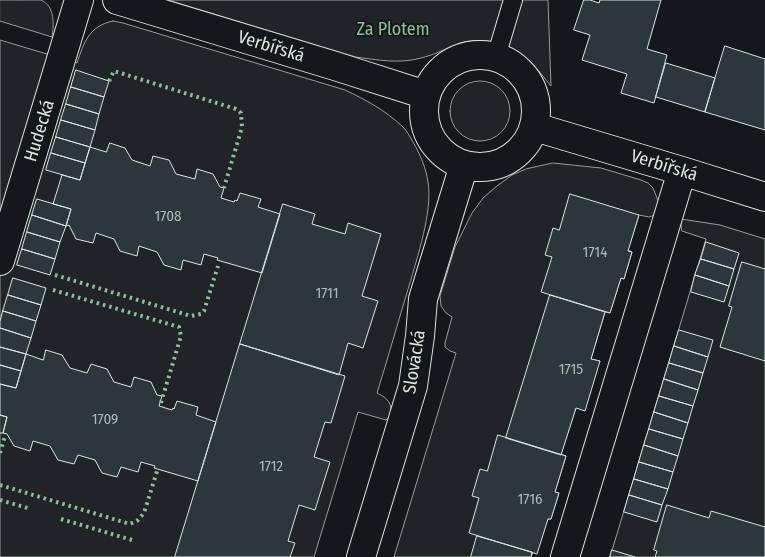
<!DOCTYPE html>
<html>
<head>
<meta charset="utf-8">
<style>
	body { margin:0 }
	canvas { display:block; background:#14181c }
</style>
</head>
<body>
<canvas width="765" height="557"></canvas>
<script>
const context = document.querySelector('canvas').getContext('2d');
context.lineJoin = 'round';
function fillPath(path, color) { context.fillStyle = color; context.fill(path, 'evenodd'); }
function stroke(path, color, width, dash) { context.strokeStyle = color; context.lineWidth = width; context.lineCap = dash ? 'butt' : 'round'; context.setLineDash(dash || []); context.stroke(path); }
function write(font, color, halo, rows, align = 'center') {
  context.font = font + ' "Fira Sans Condensed",sans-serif'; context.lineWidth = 4; context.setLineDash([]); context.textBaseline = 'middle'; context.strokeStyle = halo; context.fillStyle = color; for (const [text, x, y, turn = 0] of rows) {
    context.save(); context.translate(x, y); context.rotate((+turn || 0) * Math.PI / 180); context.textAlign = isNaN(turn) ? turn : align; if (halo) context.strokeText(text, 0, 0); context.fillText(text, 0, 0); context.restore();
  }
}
const green = new Path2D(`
	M0,0C7,0 36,0 41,0C55,6 54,25 52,37L0,21Z
	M168,0H548L551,86C543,77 537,67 528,60C510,44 483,36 460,43C447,48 434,55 421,58C400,64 377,60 356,57Z
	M113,21L123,23L345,90C366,100 385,110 403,127C407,131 410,137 413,142C420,154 426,168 428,182C433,211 417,258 409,286C398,322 388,358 377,393C388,398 393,404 390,416L386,420L358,412L314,557H0V40L77,63C84,42 89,26 113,21Z
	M450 111a30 30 0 1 1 60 0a30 30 0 1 1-60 0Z
	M553,163L601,168L641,180L648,183L653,188L659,203L655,215L649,217L639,215L628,250L632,252L624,279L621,278L610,313L605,312L591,359L600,361L576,408L561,454L566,456L555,492L559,493L551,519H548L531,557H394L456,353L450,351L445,347V343L452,317L446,313L441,306L440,296L455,247L472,213L483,198L497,186L512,175L526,169Z
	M681,219L720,225L765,239V557H610L706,239L682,231Z`);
const building = new Path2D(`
	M584,0H590L599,3L600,0H661L647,49L667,55L654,103L621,93L627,74L582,60L590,35L574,30Z
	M725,46L765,59V130L705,112Z
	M666,63L715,78L705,112L656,97Z
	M76,70L109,81L104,97L71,87Z
	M71,87L104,97L99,114L66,104Z
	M66,104L99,114L95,130L61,120Z
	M61,120L95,130L90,147L56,137Z
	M56,137L90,147L85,163L51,153Z
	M110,143L125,148L132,160L150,166L153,156L169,160L176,174L195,179L197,169L213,174L220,187L224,188L221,198L234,202L235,200L237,201L240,193L261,199L258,207L280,214L262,273L217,260L218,258L204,254L201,265L183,260L181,270L164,265L157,252L139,246L137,256L120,251L114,239L96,233L93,243L76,239L69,225L66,226L71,209L53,204L62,175L80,180L90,147L106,152Z
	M51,153L85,163L80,180L46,170Z
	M570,194L639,215L628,251L632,252L624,279L621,278L610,313L541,292L552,257L545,255L553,228L559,230Z
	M37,199L71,209L66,226L32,215Z
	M283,204L315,214L312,224L345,234L348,223L381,234L362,296L378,301L363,348L348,343L339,375L240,344Z
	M32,215L66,226L60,242L27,232Z
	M27,232L60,242L55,259L22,249Z
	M706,242L739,253L734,269L701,259Z
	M22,249L55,259L50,275L17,265Z
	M701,259L734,269L729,286L695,275Z
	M742,262L765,269V361L720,347L732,307L729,306Z
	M695,275L729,286L724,302L691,292Z
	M13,278L46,288L41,305L8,295Z
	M8,295L41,305L36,321L3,311Z
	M550,295L605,312L591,359L600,361L585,411L576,408L561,455L506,438Z
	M3,311L36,321L31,338L0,328V322Z
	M0,328L31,338L26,354L0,347Z
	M679,330L713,340L708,357L674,346Z
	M240,344L345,376L331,423L325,422L314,457L330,462L315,510L299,505L288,541L295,543L290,557H175Z
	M674,346L708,357L703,373L669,363Z
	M0,347L26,354L21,371L0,365Z
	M46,350L62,355L70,368L87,373L91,364L107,369L114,382L131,387L134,377L151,382L157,395L162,396L159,406L172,410L173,408L174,409L177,401L198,407L196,415L216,422L198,481L154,468L155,466L141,462L138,472L121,467L117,477L102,473L95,460L78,455L74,464L58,460L50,446L33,441L30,451L14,446L7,434L3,433L7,417L0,415V384L16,388L26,354L43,360Z
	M669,363L703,373L698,390L664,379Z
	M0,365L21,371L16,388L0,384Z
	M664,379L698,390L693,406L659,396Z
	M659,396L693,406L688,423L654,412Z
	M654,412L688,423L683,439L649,429Z
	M0,415L7,417L3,433H0Z
	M649,429L683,439L678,456L644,445Z
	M498,435L566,456L555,492L559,493L551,519H548L537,554L469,533L479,498L472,496L480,469L487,471Z
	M644,445L678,456L673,472L639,462Z
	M639,462L673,472L668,489L634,479Z
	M634,479L668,489L662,505L629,495Z
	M629,495L662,505L657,522L624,512Z
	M667,505L709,518L711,511L765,527V557H655L657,551L654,550Z
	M477,536L532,552L531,557H471Z
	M612,550L635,557H610Z`);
const lane = new Path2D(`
	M496,57L513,0`);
const street = new Path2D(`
	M117,0L335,66L426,95
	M424 111a56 56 0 1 1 112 0a56 56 0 1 1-112 0Z
	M535,127L682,171L765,197
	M0,261L79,0
	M361,557L413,386L420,336L423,299L464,165
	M565,557L682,171`);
const hedge = new Path2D(`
	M109,81L114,71L236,109L241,113L242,127L224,188
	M55,275L191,316L201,314L204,311L218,266
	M53,290L179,327L181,336L160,406
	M0,453L5,436
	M0,485L130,524L137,521L144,513L158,468
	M0,500L31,509
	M61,519L132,540`);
const numberNames = [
	["1708",168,217],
	["1714",595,253],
	["1711",327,294],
	["1715",571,370],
	["1709",105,420],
	["1712",271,467],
	["1716",530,500]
];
const parkNames = [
	["Za Plotem",393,30]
];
const streetNames = [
	["Verbířská",271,47,17],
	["Hudecká",40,131,-73],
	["Verbířská",664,166,17],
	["Slovácká",415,362,-81]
];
fillPath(green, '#202428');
stroke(green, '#939e99', 1);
fillPath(building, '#2c363c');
stroke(building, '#d8e6dc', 1);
stroke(lane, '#d8e6dc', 20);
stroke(street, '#d8e6dc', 30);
stroke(lane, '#14181c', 18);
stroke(street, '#14181c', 28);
stroke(hedge, '#8ac095', 4, [2.5, 4]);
write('15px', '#adbab4', null, numberNames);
write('18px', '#8ac095', '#14181c', parkNames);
write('18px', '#d8e6dc', '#14181c', streetNames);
</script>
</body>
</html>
